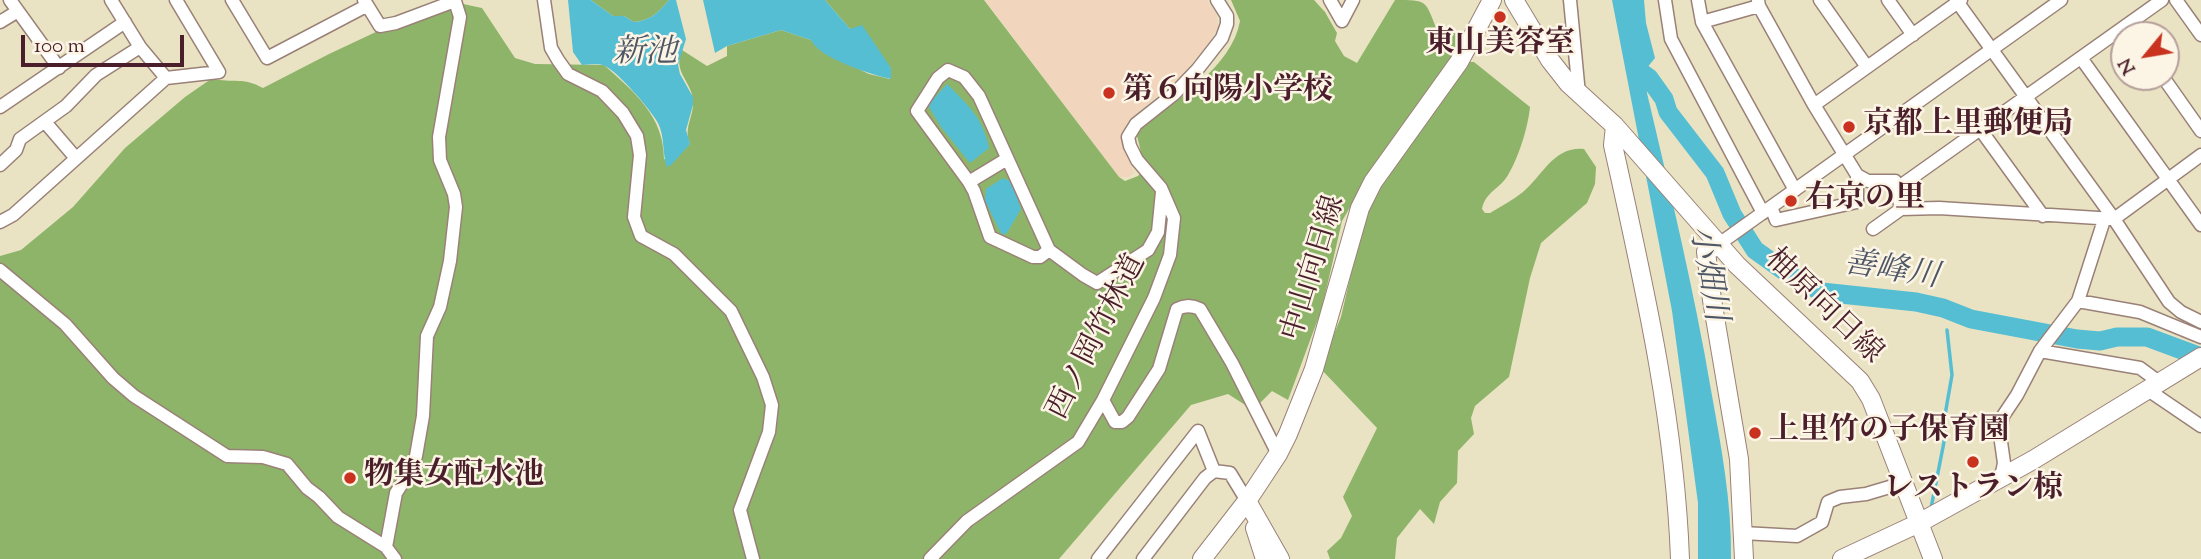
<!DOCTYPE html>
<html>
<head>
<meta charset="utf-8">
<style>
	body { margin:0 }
	#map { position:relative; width:2201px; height:559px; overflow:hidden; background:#eae3c3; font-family:"Sorts Mill Goudy",serif }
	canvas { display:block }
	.north { position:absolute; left:2110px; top:21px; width:70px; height:70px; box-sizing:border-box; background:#fcf5e5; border:2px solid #b59f9b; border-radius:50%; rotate:240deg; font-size:19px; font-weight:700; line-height:28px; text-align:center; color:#4a1f2b }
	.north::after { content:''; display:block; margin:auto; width:24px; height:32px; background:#c8321e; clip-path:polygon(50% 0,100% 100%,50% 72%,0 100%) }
	.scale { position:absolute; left:21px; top:35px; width:163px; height:32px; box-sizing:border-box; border:4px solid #4a1f2b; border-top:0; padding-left:9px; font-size:21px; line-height:24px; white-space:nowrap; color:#4a1f2b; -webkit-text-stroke:5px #fcf5e5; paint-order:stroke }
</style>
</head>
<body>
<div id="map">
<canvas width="2201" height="559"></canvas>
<div class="north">N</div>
<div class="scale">100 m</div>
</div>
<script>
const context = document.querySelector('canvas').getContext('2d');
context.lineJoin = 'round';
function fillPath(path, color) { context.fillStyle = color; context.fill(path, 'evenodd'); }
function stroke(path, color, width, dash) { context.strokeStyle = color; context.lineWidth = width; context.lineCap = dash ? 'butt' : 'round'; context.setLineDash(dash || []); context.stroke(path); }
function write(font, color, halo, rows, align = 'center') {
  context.font = font + ' "Sorts Mill Goudy","Noto Serif JP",serif'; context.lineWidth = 5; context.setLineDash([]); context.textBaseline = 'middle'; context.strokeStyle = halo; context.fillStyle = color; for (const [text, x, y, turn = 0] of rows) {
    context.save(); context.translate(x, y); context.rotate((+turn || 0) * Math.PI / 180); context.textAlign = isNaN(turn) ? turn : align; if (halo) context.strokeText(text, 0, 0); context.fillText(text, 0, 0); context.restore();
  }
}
const built = new Path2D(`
	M985,0H1207L1217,15L1218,27L1210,41L1182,75L1129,120L1124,129L1122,146L1134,172L1129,177H1119Z`);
const forest = new Path2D(`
	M444,0L482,8L515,58L535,64L604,65C634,92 664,116 664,159L672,162C680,157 682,148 690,144C683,128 694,117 693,101C692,81 672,72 682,50L707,66L727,56V46L781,30L811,40L829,55L869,74L890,79L891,68L850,29L825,0H984L1119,177L1125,181L1138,176L1145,168L1137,136L1142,127C1176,100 1232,67 1240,21L1231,0H1314L1325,12L1337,33L1335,41L1344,56L1357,63L1395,0C1428,0 1425,0 1437,30H1449L1462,37V42L1376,163L1342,221L1322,308L1288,400L1272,391L1253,410L1228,394L1191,405L1059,559H0V256L21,250L73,207L125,148L185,97L211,79C234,83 243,77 263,88L329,54Z
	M591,0H669C659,12 650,21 634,22L624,16H613Z
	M1468,62H1474L1530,107C1528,127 1519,157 1508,175C1501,188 1485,192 1482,209L1485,213H1490C1501,206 1513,200 1523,192C1543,175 1554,146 1584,149L1596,167L1595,184L1587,203L1541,243L1530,278L1509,377L1475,406L1471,418L1474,434L1458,451L1457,483L1440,502L1434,524L1420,509L1397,538L1395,559H1330L1327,551L1341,538L1352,516L1343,497L1377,428L1320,368L1341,317L1362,227L1379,186Z`);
const water = new Path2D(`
	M568,0H591L613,16H624L634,22C650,21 659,12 669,0H676L686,39L678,65L680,74L693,97V105L686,130L690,144L671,165L667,167C662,153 665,137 658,123C651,110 618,72 605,66C599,63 588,65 582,65L573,52Z
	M703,0H825L850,29L862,25L891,68V79C872,75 819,58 811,40L781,30L727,46L715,53Z
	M1612,0H1644L1646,23L1655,58L1646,69L1647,93C1670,191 1694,290 1711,390C1721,446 1732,502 1731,559H1698V503L1672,311Z
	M947,84C968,105 983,118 989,148L970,163L941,127L928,105Z
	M1003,178L1012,182L1021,209L1007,233L1002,235L985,201L986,189Z`);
const stream = new Path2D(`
	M1931,508L1944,442L1945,415L1952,375L1947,330`);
const river = new Path2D(`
	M1635,68L1649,78L1664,99L1668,112L1715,173L1732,214L1755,250L1790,275L1822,292L1916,302L1943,308L1971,319L2077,339L2100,341L2117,337H2147L2201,357`);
const street = new Path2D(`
	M10,0L59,68
	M111,0L140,47L166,78
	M232,0L267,58L366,6
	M364,0L380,26L396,23L455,1L460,17L439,137L440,160L454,194L456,207L450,261L440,307L427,336L423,416L416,456L411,469L396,493L386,547
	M544,0L551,48L558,60L568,74L602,91L623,113L637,136L640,155L634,217L641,236L674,254L731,311L763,377L772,405L769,432L740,510L753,559
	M1330,0L1342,21
	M1570,0L1579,94
	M1665,0L1671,39L1763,213
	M1698,0L1702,22L1795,190
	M1758,0L1759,6L1814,105L1857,175L1868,181H1895L1901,209L1939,208L2114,219L2169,302L2181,312L2201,322
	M1820,0L1867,67
	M1888,0L1913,35
	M1956,0L2114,219L2201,155
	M2176,0L2201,35
	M1342,21L1353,0
	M0,22L18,11
	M1702,22L1759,6
	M2081,58L2201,225
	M2163,77L2201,131
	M1814,105L1961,0
	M0,107L125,22
	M45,122L75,157
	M1980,129L2043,216
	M0,165L16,150L20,139L66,106L96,75L140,47
	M969,182L1007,159
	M1896,189L2162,0
	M1771,207L1776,220L1857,202V175
	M0,222L13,215L166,78L219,72L176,0
	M1873,229L1901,209
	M1719,244L2061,0
	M1049,250L1040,257H1033L990,237L974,191L969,182L917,111L938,78L948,70L964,77L979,96L1049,250L1083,275L1097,283L1148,250L1158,232L1162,192
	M0,270L65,324L113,378L134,396L227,456L263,457L287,464L307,488L319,497L338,517L386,547L395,559
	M2078,301L2140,312L2201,337
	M2040,351L2140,368L2159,382
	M2148,390L2201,426
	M1103,400L1115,422H1122L1128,417L1159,369L1177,309C1185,305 1192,305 1200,309L1232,363L1278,454
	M2001,478L2004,463L2000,435L2003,416L2017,395L2040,351L2078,301L2104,220
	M1743,533L1797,536L1822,522L1828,502L1840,497L1866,494L1903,483
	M930,559L967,521L1078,442L1103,400L1154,298L1170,255L1174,218L1161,188L1137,160L1130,146L1128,137L1136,124L1174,94L1197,70L1222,38L1227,24V16L1217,0
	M1098,559L1198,431L1214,471
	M1143,559L1205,478L1214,471L1230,473L1247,501`);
const secondary = new Path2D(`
	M1514,0L1550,60L1568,83L1615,126L1737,265L1860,381L1871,399L1933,559
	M1615,126L1613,145C1643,281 1675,419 1680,559
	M1719,244L1706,252L1712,300L1739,459L1744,559
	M1247,501L1280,559
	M1255,528L1265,559
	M1202,559L1247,501L1278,454L1288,434L1314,369L1360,208L1373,182L1459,62L1492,0
	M1842,559L1919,523L2033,460L2201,357`);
const markers = [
	[1500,17,7,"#c8321e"],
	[1109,93,7,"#c8321e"],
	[1849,127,7,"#c8321e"],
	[1791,201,7,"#c8321e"],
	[1755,433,7,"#c8321e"],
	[1973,462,7,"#c8321e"],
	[350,478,7,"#c8321e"]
];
const poiNames = [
	["東山美容室",1500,46,"center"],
	["第６向陽小学校",1123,93],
	["京都上里郵便局",1863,127],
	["右京の里",1805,201],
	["上里竹の子保育園",1769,433],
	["物集女配水池",364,478],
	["レストラン椋",1973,491,"center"]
];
const streetNames = [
	["中山向日線",1316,269,-73],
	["柚原向日線",1822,308,44],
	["西ノ岡竹林道",1099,338,-63]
];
const waterNames = [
	["新池",645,56],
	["善峰川",1891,273,9],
	["小畑川",1705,274,80]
];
fillPath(built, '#f1d5bd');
fillPath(forest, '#8eb46a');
fillPath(water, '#56bed3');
stroke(stream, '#56bed3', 3.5);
stroke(river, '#56bed3', 19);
stroke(street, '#9a8177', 15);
stroke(secondary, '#9a8177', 20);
stroke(street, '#fff', 12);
stroke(secondary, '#fff', 18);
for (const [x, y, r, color] of markers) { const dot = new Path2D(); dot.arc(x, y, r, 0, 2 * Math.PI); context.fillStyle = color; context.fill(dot); stroke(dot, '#fcf5e5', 2.5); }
write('bold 30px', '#4a1f2b', '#fcf5e5', poiNames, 'left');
write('30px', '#4a1f2b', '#fcf5e5', streetNames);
write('italic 32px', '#4e5766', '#fcf5e5', waterNames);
</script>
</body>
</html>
